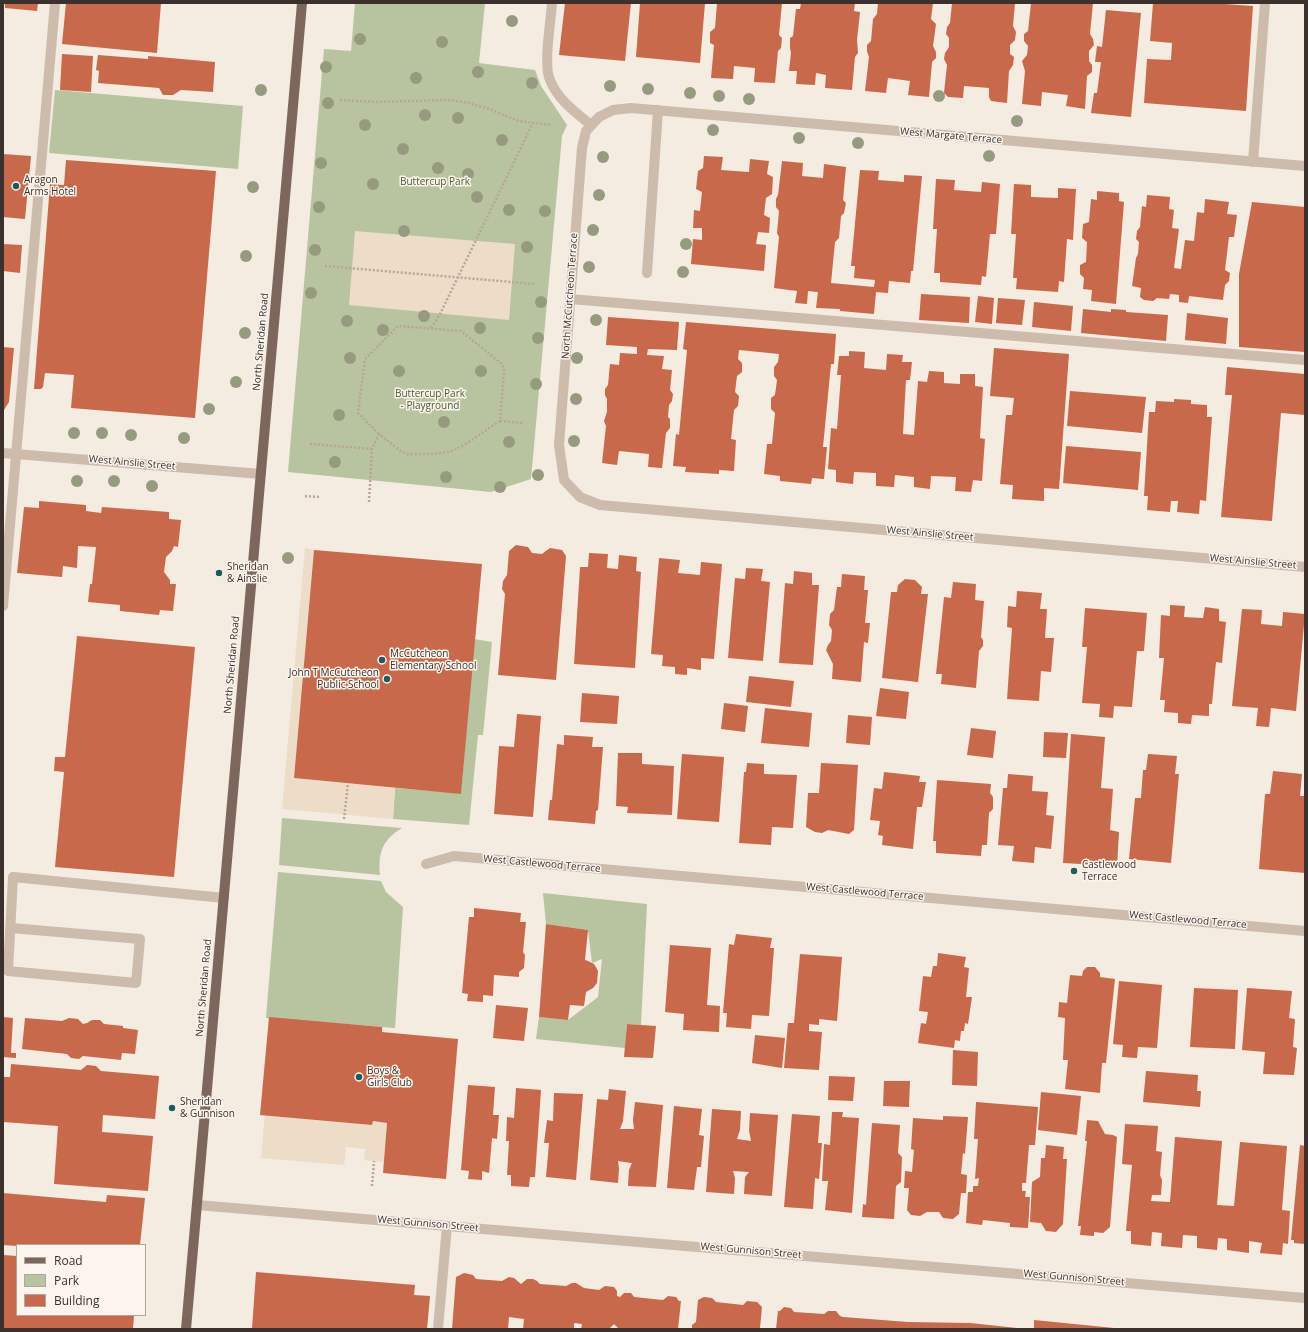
<!DOCTYPE html>
<html>
<head>
<meta charset="utf-8">
<style>
	body { margin:0 }
	#map { position:relative; width:1308px; height:1332px; overflow:hidden; background:#f4ebe1; font-family:"Open Sans",sans-serif }
	canvas { display:block }
	.frame { position:absolute; inset:0; border:4px solid #3b302b; pointer-events:none }
	.legend { position:absolute; left:16px; top:1244px; width:130px; height:72px; box-sizing:border-box; background:#fbf5ee; border:1px solid #aea6a0; margin:0; padding:5px 7px; list-style:none; font-size:12px; color:#3b302b }
	.legend li { display:flex; align-items:center; gap:8px; height:20px }
	.legend b { width:20px; border:1px solid #aea6a0 }
</style>
</head>
<body>
<div id="map">
<canvas width="1308" height="1332"></canvas>
<div class="frame"></div>
<ul class="legend">
<li><b style="height:5px;background:#7d675c"></b>Road</li>
<li><b style="height:11px;background:#b8c4a0"></b>Park</li>
<li><b style="height:11px;background:#c8694b"></b>Building</li>
</ul>
</div>
<script>
const context = document.querySelector('canvas').getContext('2d');
context.lineJoin = 'round';
function fillPath(path, color) { context.fillStyle = color; context.fill(path, 'evenodd'); }
function stroke(path, color, width, dash) { context.strokeStyle = color; context.lineWidth = width; context.lineCap = dash ? 'butt' : 'round'; context.setLineDash(dash || []); context.stroke(path); }
function write(font, color, halo, rows, align = 'center') {
  context.font = font + ' "Open Sans",sans-serif'; context.lineWidth = 3; context.setLineDash([]); context.textBaseline = 'middle'; context.strokeStyle = halo; context.fillStyle = color; for (const [text, x, y, turn = 0] of rows) {
    context.save(); context.translate(x, y); context.rotate((+turn || 0) * Math.PI / 180); context.textAlign = isNaN(turn) ? turn : align; if (halo) context.strokeText(text, 0, 0); context.fillText(text, 0, 0); context.restore();
  }
}
const green = new Path2D(`
	M355,3H485L479,63L535,70L541,86L567,125L562,136L531,479L491,492L288,472L324,49L351,51Z
	M55,90L243,106L238,169L49,153Z
	M474,639L492,642L483,735H478L469,825L393,819L395,788L461,793Z
	M282,818L402,828C382,840 378,853 380,875L279,865Z
	M278,872L381,881L386,892L403,907L395,1028L266,1018Z
	M543,893L647,904L641,1025L627,1024L625,1048L536,1039L539,1017L568,1020L598,997L602,959L592,963L588,930L546,924Z`);
const plaza = new Path2D(`
	M355,231L515,244L509,320L349,305Z
	M305,548L314,550L294,778L395,788L393,819L282,809Z
	M265,1115L372,1125L373,1121L387,1123L384,1162L364,1160L365,1149L346,1147L344,1165L261,1158Z`);
const building = new Path2D(`
	M5,3H38L37,11L5,8Z
	M66,3H161L157,53L62,44Z
	M565,3H631L625,61L559,55Z
	M640,3H705L700,63L636,57Z
	M717,3H782L779,35L782,38L781,48L778,51L775,83L754,82L755,68L734,66L733,79L711,78L714,45L710,43V32L715,28Z
	M801,3H855L854,11L860,12L857,40L858,53L855,57L852,90L825,88L826,75L816,73L815,85L796,84L797,71H789L791,53L790,48V38L793,36L796,9H800Z
	M878,3H933L931,19L936,24L933,46L936,52V58L932,62L929,97L908,95L910,81L888,78L886,93L865,91L869,57L867,51V45L871,41L873,19L877,14Z
	M952,3H1015L1013,26L1016,32L1015,40L1010,45V54L1014,57L1013,65L1009,71L1007,103L991,101L989,97V88L964,86L963,98L948,97L944,93L947,65L944,59L945,53L949,47V38L946,34L947,27L950,23Z
	M1031,3H1093L1090,34L1093,39L1094,45L1089,51V61L1092,65V72L1087,76L1085,109L1066,106L1068,95L1042,92L1041,106L1022,104L1025,71L1022,61L1027,55L1028,46L1024,41V34L1028,31Z
	M1153,3H1211L1253,6L1246,111L1144,103L1147,59L1171,60L1172,43L1150,41Z
	M1106,10L1141,13L1131,117L1091,113L1094,93H1097L1101,62H1095L1097,46L1102,47Z
	M62,54L93,56L91,92L60,90Z
	M98,55L148,59V56L215,62L213,92L181,90L173,95H163L159,88L98,83L99,71L96,70Z
	M3,154L31,156L25,219L3,217Z
	M704,156L723,157L721,170L749,172L750,159L769,161L767,174L773,177L772,194L766,198L764,215L770,218L769,233L758,232L756,244L766,245L764,271L691,264L693,239L702,240V228H693L694,210L700,211L702,192L696,189L698,171L703,168Z
	M66,160L216,171L195,418L71,408L74,375L45,373L43,387L41,389H34L50,184L64,185Z
	M782,161L803,163L802,176L823,178L824,164L846,167L843,200L846,203L844,213L841,216L839,238L835,242L831,283L874,287L875,280L854,278L855,266H851L860,170L879,171L878,180L904,182V175L922,176L913,271H911L910,283L889,281L888,293L876,292L874,314L840,311V309L816,308L818,292L808,291L807,304L795,303L797,291L774,288L779,237L777,233L779,211L776,207V199L778,195Z
	M936,179L955,180L954,190L981,192L982,182L1000,184L996,234H990L986,277L982,276L981,285L940,282V273H934L937,229H933Z
	M1014,184L1031,185V197L1058,198V188L1076,189L1073,240L1067,239L1064,282L1059,281L1058,292L1016,289L1017,278H1013L1016,234H1011Z
	M1097,191L1119,193V201L1124,202L1116,304L1091,301L1092,290L1083,289L1084,278L1080,274V265L1086,262L1087,242L1082,238L1083,224L1089,222L1091,199L1097,200Z
	M1147,195L1170,197L1169,209L1174,210L1172,228L1179,229L1174,268L1181,269L1185,240L1194,241L1197,212L1204,213L1205,199L1229,202L1227,214L1237,215L1234,237H1229L1225,270L1230,273L1229,281L1225,285L1223,300L1189,296L1188,303L1179,302V295L1170,294L1169,299L1157,298L1153,301L1144,300L1140,297L1141,288L1132,286L1136,258L1138,254L1139,242L1136,239L1137,231L1140,227L1142,206L1146,207Z
	M1252,202L1305,207V352L1239,347V274Z
	M3,244L22,245L20,273L3,271Z
	M921,294L970,297L969,323L919,320Z
	M978,296L994,298L992,324L975,322Z
	M998,298L1025,300L1022,325L996,323Z
	M1034,302L1073,306L1071,331L1032,327Z
	M1083,309L1111,312V309L1126,310V312L1168,315L1166,341L1081,333Z
	M1187,313L1228,318L1226,344L1185,340Z
	M608,317L679,322L677,350L648,349L647,355L664,356L662,369L672,370L670,390L673,394L672,401L669,405L668,417L670,419V428L666,433L662,468L648,467L649,454L619,451L617,465L602,463L606,426L604,421L607,412V399L605,395V389L608,385L610,364L619,365L620,353L637,354V347L606,345Z
	M686,322L836,334L834,364H831L823,447H827L824,479L812,478L811,484L780,481V476L764,474L767,444H772L775,413L771,409V398L775,395L777,380L774,376V367L778,362L779,354L739,350L738,359L742,363V372L737,376L735,392L739,396L738,406L734,410L731,439L736,440L734,471L719,470V474L685,472L686,467L673,466L676,434L679,435L687,350L683,349Z
	M3,347L14,348L9,402L4,410H3Z
	M994,348L1069,354L1059,489L1044,488V501L1012,499L1013,485L1000,484L1006,415H1012L1014,398L990,396Z
	M849,351L865,352L864,368L886,370L887,354L903,355L902,362H912L910,380H906L903,434L914,435L918,381L927,382L929,371L944,372V383L960,384V374H975V386L983,387L980,438L985,439L982,481L973,480L971,492L955,491L956,477L931,476L930,489L914,487V477L895,475L894,487L876,486V473L854,472L853,484L836,482V470L828,469L831,428L837,429L841,375H837L839,356H849Z
	M1227,367L1305,374V415L1281,413L1272,521L1221,517L1232,395H1225Z
	M1070,391L1146,397L1142,433L1067,426Z
	M1174,399L1191,400V404L1207,405V417H1212L1206,501L1200,500L1199,514L1177,512L1178,501H1171L1170,512L1147,510L1148,496H1144L1149,412H1155L1156,401L1174,402Z
	M1066,446L1141,452L1138,490L1063,483Z
	M39,501L86,505V511L101,513L102,507L169,512V519L181,520L178,547L174,546L172,551L166,557L164,572L170,580V584H176L173,611L160,610L159,615L120,611V605L88,602L90,584H92L96,547L78,546L77,568L63,566L62,577L17,573L24,507L39,508Z
	M516,545L528,547L532,553L542,554L550,548L562,550L566,556L556,680L498,675L505,594L502,589L503,581L507,575L509,551Z
	M314,550L482,564L461,794L294,778Z
	M589,553L608,554L607,568L618,569L619,555L637,557L636,571L641,572L635,668L574,664L580,567H588Z
	M659,558L680,560L678,573L700,575L701,562L722,564L714,659L701,658V670L687,668V675L675,674V667L662,666L663,655L651,654Z
	M746,568L763,569L761,581L770,582L763,661L728,658L735,578L745,579Z
	M794,571L812,573V585H819L813,665L779,663L785,583L793,584Z
	M842,574L865,576L864,590H868L865,623H870L868,643L864,642L861,682L832,679L833,664L826,650L828,645L831,641L832,630L829,625L830,614L834,610L837,587H841Z
	M905,579L915,580L922,587L921,594H928L918,682L882,678L891,592H897L898,585Z
	M953,582L976,584L975,600L984,601L981,637L983,640V646L979,651L976,688L941,684L942,674H936L944,597L951,598Z
	M1017,591L1042,593L1040,609H1047L1045,638H1054L1051,672L1041,671L1039,701L1007,699L1012,628L1007,627L1008,606L1016,607Z
	M1170,605L1185,606L1184,617L1203,618L1205,607L1219,609V621L1226,622L1222,663L1216,662L1212,704H1209V716L1192,715L1191,724L1178,723V713L1164,712L1165,700H1160L1164,658H1159L1161,615L1170,616Z
	M1085,608L1147,613L1144,651H1137L1132,707L1114,706L1113,718L1099,717L1100,704L1082,703L1087,647H1082Z
	M1242,609L1262,610L1261,624L1282,626L1283,612L1305,614L1296,711L1271,708L1269,727L1256,726L1258,708L1232,706Z
	M77,636L195,647L174,877L55,867L64,772L54,771L55,757H65Z
	M749,676L794,681L791,707L746,702Z
	M880,688L909,692L906,719L876,716Z
	M582,693L619,696L617,724L580,722Z
	M724,703L748,706L745,732L721,729Z
	M765,708L812,713L809,747L761,743Z
	M517,714L541,716L533,817L494,814L499,746L514,747Z
	M848,715L872,717L870,745L846,743Z
	M971,728L996,731L993,758L967,755Z
	M1044,732L1068,733L1066,758L1043,757Z
	M1071,734L1105,737L1101,788L1113,789L1110,830L1119,832L1117,866L1063,863Z
	M564,735L593,737L592,747H603L598,810L596,811L595,824L548,820L550,800H552L557,744L564,745Z
	M618,753H642V764L674,766L672,815L627,813L628,807L616,806Z
	M682,754L724,757L719,822L677,819Z
	M1148,754L1177,756L1175,774H1179L1171,863L1129,859L1135,798H1141L1143,770H1146Z
	M747,763L764,764V774L797,775L793,828L772,827L771,845L739,843L744,772H746Z
	M821,763L858,765L854,830L849,834L828,830L822,833L815,832L806,827L808,793H819Z
	M1273,771L1302,774L1300,796H1305V873L1259,869L1265,794H1270Z
	M884,772L920,776L919,782H926L922,807H917L913,849L882,845L883,836L878,835L880,821L870,820L874,788L882,789Z
	M1008,774L1033,776L1032,791L1048,792L1046,815L1054,816L1051,849L1035,847L1034,863L1012,861L1014,846L998,845L1003,788H1007Z
	M937,780L991,784L990,793L993,797V809L989,813L987,845H982L981,856L936,853V841H933Z
	M474,908L521,913L520,922H526L523,952L525,955L524,968L519,972V977L494,975L493,996L483,995V1002L467,1001L468,994L462,993L469,917H474Z
	M546,924L588,930L585,960L588,961L594,964L598,971L597,983L593,988L586,992L584,1006L570,1005L568,1020L539,1017Z
	M736,934L772,938L770,948H774L769,1016L752,1015L751,1029L726,1027L727,1013H723L729,944L734,945Z
	M670,945L711,948L707,1005L720,1006L719,1032L683,1030L684,1014L665,1012Z
	M938,953L966,957L964,967L969,968L966,997H972L968,1024L965,1023L964,1031H961L960,1041L955,1040L954,1048L918,1043L921,1023L926,1024L928,1012L919,1011L923,976L931,977L933,966H937Z
	M800,954L842,957L837,1021L819,1019V1025L809,1024V1031L822,1032L819,1070L784,1068L788,1023H794Z
	M1087,967H1095L1100,973V977L1115,979L1106,1063H1102L1100,1093L1065,1089L1068,1060H1063L1065,1018L1058,1017L1059,1002L1067,1003L1070,975L1082,976L1083,971Z
	M1119,981L1162,985L1157,1048L1138,1047L1137,1058L1122,1057L1123,1045L1113,1044Z
	M1194,988L1238,990L1235,1049L1190,1047Z
	M1247,988L1292,991L1289,1018L1295,1019L1293,1047L1297,1048L1294,1075L1263,1074L1265,1052L1242,1050Z
	M496,1005L528,1008L524,1041L493,1038Z
	M3,1017L13,1018L11,1053H16V1058L3,1057Z
	M269,1017L382,1027V1032L458,1039L446,1179L383,1173L387,1123L373,1121L372,1125L260,1115Z
	M25,1018L62,1021L69,1018L78,1019L83,1024L87,1023L92,1020H100L104,1024L123,1026V1028L138,1030L135,1054L122,1053L121,1060L83,1056L79,1059L71,1058L67,1054L22,1049Z
	M627,1024L656,1026L653,1058L624,1057Z
	M755,1035L785,1038L782,1068L752,1063Z
	M953,1050L978,1052L977,1086L952,1085Z
	M11,1064L81,1070L87,1065L96,1066L101,1071L159,1076L155,1119L103,1115L102,1132L153,1136L148,1191L54,1184L58,1126L3,1122V1077H10Z
	M1146,1071L1198,1075L1197,1091H1201L1200,1107L1143,1102Z
	M829,1076L855,1077L853,1101L828,1100Z
	M884,1081H910L909,1107L883,1106Z
	M468,1085L495,1087L493,1115H499L497,1139L492,1138L489,1173L482,1171V1180L468,1179L469,1171L461,1170Z
	M516,1088L541,1090L535,1177H530L529,1187L511,1186V1175H507L509,1141H506L507,1117L514,1118Z
	M609,1089L626,1091L623,1121L620,1129H634L633,1120L635,1102L663,1105L656,1187L628,1186L629,1170L632,1163L624,1162L618,1161L619,1169L618,1183L590,1180L597,1099L608,1100Z
	M1041,1092L1081,1096L1077,1135L1038,1130Z
	M554,1093L583,1094L576,1180L546,1177L549,1143H544L547,1120L553,1121Z
	M976,1102L1038,1107L1035,1145H1029L1026,1183H1022V1191H1026L1025,1197H1030L1028,1228L1010,1227V1223L983,1220L982,1225L966,1223L968,1192H973V1186H978L979,1178L975,1179L978,1139H974Z
	M674,1106L702,1109L699,1135L704,1136L701,1167H697L694,1190L667,1188Z
	M712,1109L741,1111L740,1130L737,1139L751,1141L749,1131L750,1113L778,1115L772,1196L744,1194L745,1177L749,1172L733,1171L735,1178L734,1194L706,1192Z
	M832,1112H843L842,1117L859,1118L852,1213L825,1210L828,1181H822L824,1144L830,1145Z
	M792,1114L820,1116L818,1143H822L819,1179L815,1178L813,1209L784,1207Z
	M943,1116L968,1117L965,1154L963,1153L961,1174L967,1175L966,1193H961L959,1214L953,1219L943,1218L939,1212H927L920,1216L911,1215L907,1210L909,1188H904L905,1171L912,1172L914,1150L911,1149L913,1118L943,1120Z
	M1087,1120L1098,1121L1105,1134L1113,1135L1117,1137L1110,1227L1103,1233L1094,1232V1236L1080,1235L1081,1226H1078L1087,1141H1085Z
	M872,1123L900,1125L898,1153L902,1157L901,1182L896,1186L894,1219L862,1217L863,1204L866,1205Z
	M1125,1124L1158,1126L1156,1151L1162,1152L1160,1175L1162,1180L1161,1195H1152L1151,1201L1170,1202L1175,1137L1222,1141L1217,1205L1234,1206L1240,1142L1287,1146L1282,1210L1290,1211L1288,1244L1283,1243L1282,1255L1260,1253L1262,1243L1249,1241V1253L1227,1250V1239L1218,1238L1217,1250L1197,1248V1236L1183,1235L1182,1248L1161,1246L1162,1233L1152,1232L1151,1246L1131,1244V1231H1126L1132,1165L1122,1164Z
	M1046,1145L1064,1147L1063,1159H1067L1063,1224L1056,1232L1046,1231L1041,1223L1030,1222L1032,1182L1040,1177L1041,1158H1045Z
	M1300,1145L1305,1146V1244L1294,1243V1240H1291Z
	M3,1193L106,1202L107,1195L145,1198L140,1245H17V1246L3,1245Z
	M3,1255L17,1256V1315H134L133,1329H3Z
	M256,1272L415,1285L414,1295L430,1296L427,1329H252Z
	M464,1273L473,1275L476,1279L502,1281L509,1277L514,1278L521,1284L527,1279H533L537,1281L540,1284L566,1286L572,1283H576L584,1288L599,1290L605,1286L614,1287L617,1291V1296L620,1297L624,1293H631L634,1297L663,1300L668,1296L676,1297L679,1301H681L678,1329H619L614,1324L609,1329H581L582,1324L574,1323V1329H523L524,1319L509,1317L508,1329H452L456,1277Z
	M704,1297L712,1298L716,1302L743,1305L747,1301L757,1302L762,1307L760,1328L762,1329H692V1325L696,1322L698,1300Z
	M784,1307L791,1308L794,1312L824,1314L828,1311H836L840,1316L843,1317L908,1322L970,1323L1017,1328V1329H776L778,1311H780Z
	M1034,1320L1114,1328V1329H1034Z`);
const path = new Path2D(`
	M340,100L377,102L450,100L469,103L489,109L519,121L552,125
	M325,266L535,284
	M431,328L440,314L533,123
	M500,421L524,423
	M310,444L372,449
	M305,496L320,497
	M369,502L372,449L379,434L402,452L407,454C421,454 442,455 454,450C470,443 485,430 500,421L504,369L502,364L461,331L398,326L365,359L358,413L379,434
	M344,819L348,783
	M372,1186L374,1161`);
const minor = new Path2D(`
	M552,3C551,21 543,65 550,80C558,100 575,112 591,125
	M1253,162L1265,3
	M1305,166L631,108L613,110L599,117L586,131L582,148L559,445L564,480L580,497L600,505L1305,567
	M647,273L658,110
	M570,299L1305,360
	M3,453L261,474
	M3,606L55,3
	M426,864L454,856L1305,931
	M11,928L140,939L136,983L8,971L13,877L224,898
	M197,1205L1305,1298
	M438,1329L447,1226`);
const major = new Path2D(`
	M186,1329L302,3`);
const trees = [
	[512,21],
	[360,39],
	[442,42],
	[326,67],
	[478,72],
	[416,78],
	[532,83],
	[610,86],
	[648,89],
	[261,90],
	[690,93],
	[719,96],
	[939,96],
	[749,99],
	[328,103],
	[425,115],
	[458,118],
	[1017,121],
	[365,125],
	[713,130],
	[799,138],
	[502,140],
	[858,143],
	[403,149],
	[989,156],
	[603,157],
	[321,163],
	[438,168],
	[468,174],
	[373,184],
	[253,187],
	[599,195],
	[477,197],
	[319,207],
	[509,210],
	[545,211],
	[593,230],
	[404,231],
	[686,244],
	[527,247],
	[315,250],
	[246,256],
	[589,267],
	[683,272],
	[311,293],
	[541,302],
	[424,316],
	[596,320],
	[347,321],
	[480,328],
	[383,330],
	[245,333],
	[538,338],
	[350,358],
	[577,358],
	[399,371],
	[481,371],
	[236,382],
	[536,384],
	[576,399],
	[209,409],
	[339,415],
	[444,422],
	[74,433],
	[102,433],
	[131,435],
	[184,438],
	[574,441],
	[509,442],
	[335,462],
	[538,475],
	[446,477],
	[77,481],
	[114,481],
	[152,486],
	[500,487],
	[288,558]
];
const markers = [
	[16,186,4,"#1f5a5e"],
	[219,573,4,"#1f5a5e"],
	[382,660,4,"#1f5a5e"],
	[387,679,4,"#1f5a5e"],
	[1074,871,4,"#1f5a5e"],
	[359,1077,4,"#1f5a5e"],
	[172,1108,4,"#1f5a5e"]
];
const streetNames = [
	["West Margate Terrace",951,136,5],
	["North McCutcheon Terrace",570,296,-86],
	["North Sheridan Road",261,342,-85],
	["West Ainslie Street",132,463,5],
	["West Ainslie Street",930,534,5],
	["West Ainslie Street",1253,562,5],
	["North Sheridan Road",232,665,-85],
	["West Castlewood Terrace",542,864,5],
	["West Castlewood Terrace",865,892,5],
	["West Castlewood Terrace",1188,920,5],
	["North Sheridan Road",204,988,-85],
	["West Gunnison Street",428,1224,5],
	["West Gunnison Street",751,1251,5],
	["West Gunnison Street",1074,1278,5]
];
const poiNames = [
	["Aragon",24,180],
	["Arms Hotel",24,192],
	["Sheridan",227,567],
	["& Ainslie",227,579],
	["McCutcheon",390,654],
	["Elementary School",390,666],
	["John T McCutcheon",379,673,"right"],
	["Public School",379,685,"right"],
	["Castlewood",1082,865],
	["Terrace",1082,877],
	["Boys &",367,1071],
	["Girls Club",367,1083],
	["Sheridan",180,1102],
	["& Gunnison",180,1114]
];
const parkNames = [
	["Buttercup Park",435,182],
	["Buttercup Park",430,394],
	["- Playground",430,406]
];
fillPath(green, '#b8c4a0');
fillPath(plaza, '#ecdcc8');
fillPath(building, '#c8694b');
stroke(path, '#b9a596', 2.5, [2, 2]);
stroke(minor, '#cdbbac', 10);
stroke(major, '#7d675c', 10);
context.fillStyle = '#969b7f';
for (const [x, y] of trees) { context.beginPath(); context.arc(x, y, 6, 0, 2 * Math.PI); context.fill(); }
for (const [x, y, r, color] of markers) { const dot = new Path2D(); dot.arc(x, y, r, 0, 2 * Math.PI); context.fillStyle = color; context.fill(dot); stroke(dot, '#fbf5ee', 1.5); }
write('10px', '#3b302b', '#fbf5ee', streetNames);
write('10px', '#3b302b', '#fbf5ee', poiNames, 'left');
write('10px', '#4a5a2e', '#fbf5ee', parkNames);
</script>
</body>
</html>
